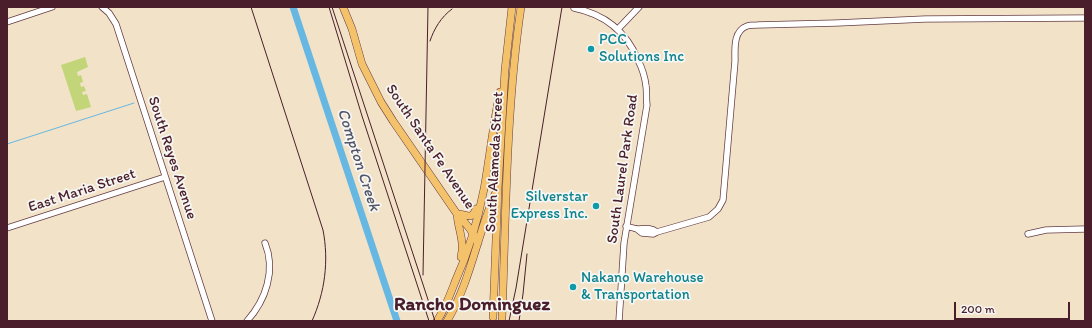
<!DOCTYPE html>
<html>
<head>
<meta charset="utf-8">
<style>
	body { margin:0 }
	#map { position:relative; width:1092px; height:328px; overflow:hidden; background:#f2e2c8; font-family:Itim,sans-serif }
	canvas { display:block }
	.frame { position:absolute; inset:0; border:8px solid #4a1f2b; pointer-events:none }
	.scale { position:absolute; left:954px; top:302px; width:116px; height:18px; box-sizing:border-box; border:2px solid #4a1f2b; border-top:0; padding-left:5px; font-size:12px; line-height:14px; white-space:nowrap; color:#4a1f2b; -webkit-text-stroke:3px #f6f6f2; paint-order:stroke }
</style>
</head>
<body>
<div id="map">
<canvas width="1092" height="328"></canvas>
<div class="frame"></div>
<div class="scale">200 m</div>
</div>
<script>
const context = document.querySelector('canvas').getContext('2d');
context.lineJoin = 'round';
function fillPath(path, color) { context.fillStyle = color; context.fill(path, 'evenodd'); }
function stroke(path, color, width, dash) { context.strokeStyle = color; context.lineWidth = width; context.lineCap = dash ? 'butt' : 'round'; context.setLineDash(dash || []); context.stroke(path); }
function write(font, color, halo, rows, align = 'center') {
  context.font = font + ' Itim,sans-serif'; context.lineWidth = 3.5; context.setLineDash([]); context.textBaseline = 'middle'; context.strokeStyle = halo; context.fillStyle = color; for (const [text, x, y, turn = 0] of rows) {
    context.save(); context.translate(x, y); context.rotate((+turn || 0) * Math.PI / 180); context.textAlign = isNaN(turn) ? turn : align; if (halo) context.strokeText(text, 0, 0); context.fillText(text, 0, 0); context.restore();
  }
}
const green = new Path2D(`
	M85,57L88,67L77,72L78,76L81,75L83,82L80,83L81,87L84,86L86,91L82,92L83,95L87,94L91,107L76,111L61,65Z`);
const stream = new Path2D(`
	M7,144L134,103`);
const river = new Path2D(`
	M293,7L397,321`);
const minor = new Path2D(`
	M102,7L109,13L116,24L212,321
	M574,8C604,14 626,31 638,60C642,68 645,77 646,86C647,92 646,99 647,105L624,243L619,321
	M7,22L52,7
	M618,29L639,7
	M626,226C629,227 633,228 637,229C644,229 650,227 657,232
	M7,228L165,177
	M637,229L642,233L653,234L657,232L709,217L718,209L723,200L735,61C735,49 733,31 747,26C750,25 754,25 757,25L837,23L925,19L1085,18
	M1028,234L1046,230L1085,229
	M247,321C266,300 276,270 265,243`);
const major = new Path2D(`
	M343,7L352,29L362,64L381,102L393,121L457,214C466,223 473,231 478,243
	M457,214C458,229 465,242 461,257
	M457,214C467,214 471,221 476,209
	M493,317L498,188L505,70L512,7
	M502,318C506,214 506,110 521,7
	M437,321C445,309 450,295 455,282C468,253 478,220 484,189C490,156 493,124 500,92
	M447,321C471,281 477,234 496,192`);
const tram = new Path2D(`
	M329,7L362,116L429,321`);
const rail = new Path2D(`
	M251,7L323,230C329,261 325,292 312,321
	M332,7L435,321
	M430,41C434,29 441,17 452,9
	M423,275L428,7
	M509,321L516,288L562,7
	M519,321L523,294L527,254`);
const markers = [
	[591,49,4,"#0f9aa8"],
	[596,206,4,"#0f9aa8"],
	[573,287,4,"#0f9aa8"]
];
const cultureNames = [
	["PCC",599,40],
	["Solutions Inc",599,57],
	["Silverstar",588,197,"right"],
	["Express Inc.",588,214,"right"],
	["Nakano Warehouse",581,278],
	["& Transportation",581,295]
];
const streetNames = [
	["South Santa Fe Avenue",430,147,56],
	["South Reyes Avenue",172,158,72],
	["South Alameda Street",495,162,-87],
	["South Laurel Park Road",623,169,-82],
	["East Maria Street",82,191,-18]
];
const waterNames = [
	["Compton Creek",358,160,72]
];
const districtNames = [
	["Rancho Dominguez",472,305]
];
fillPath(green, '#c2d578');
stroke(stream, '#66b7e1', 1);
stroke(river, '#66b7e1', 7);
stroke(minor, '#633c43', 7);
stroke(major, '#633c43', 8);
stroke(minor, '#fff', 5.5);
stroke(major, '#f4c26a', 7);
stroke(tram, '#4a1f2b', 1);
stroke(rail, '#4a1f2b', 1);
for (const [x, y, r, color] of markers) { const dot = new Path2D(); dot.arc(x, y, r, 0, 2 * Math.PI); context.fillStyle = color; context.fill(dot); stroke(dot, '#f6f6f2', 1.5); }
write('15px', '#0d838f', '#f6f6f2', cultureNames, 'left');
write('15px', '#4a1f2b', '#f6f6f2', streetNames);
write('italic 16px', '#54546b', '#f6f6f2', waterNames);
write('bold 19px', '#4a1f2b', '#f6f6f2', districtNames);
</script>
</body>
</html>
